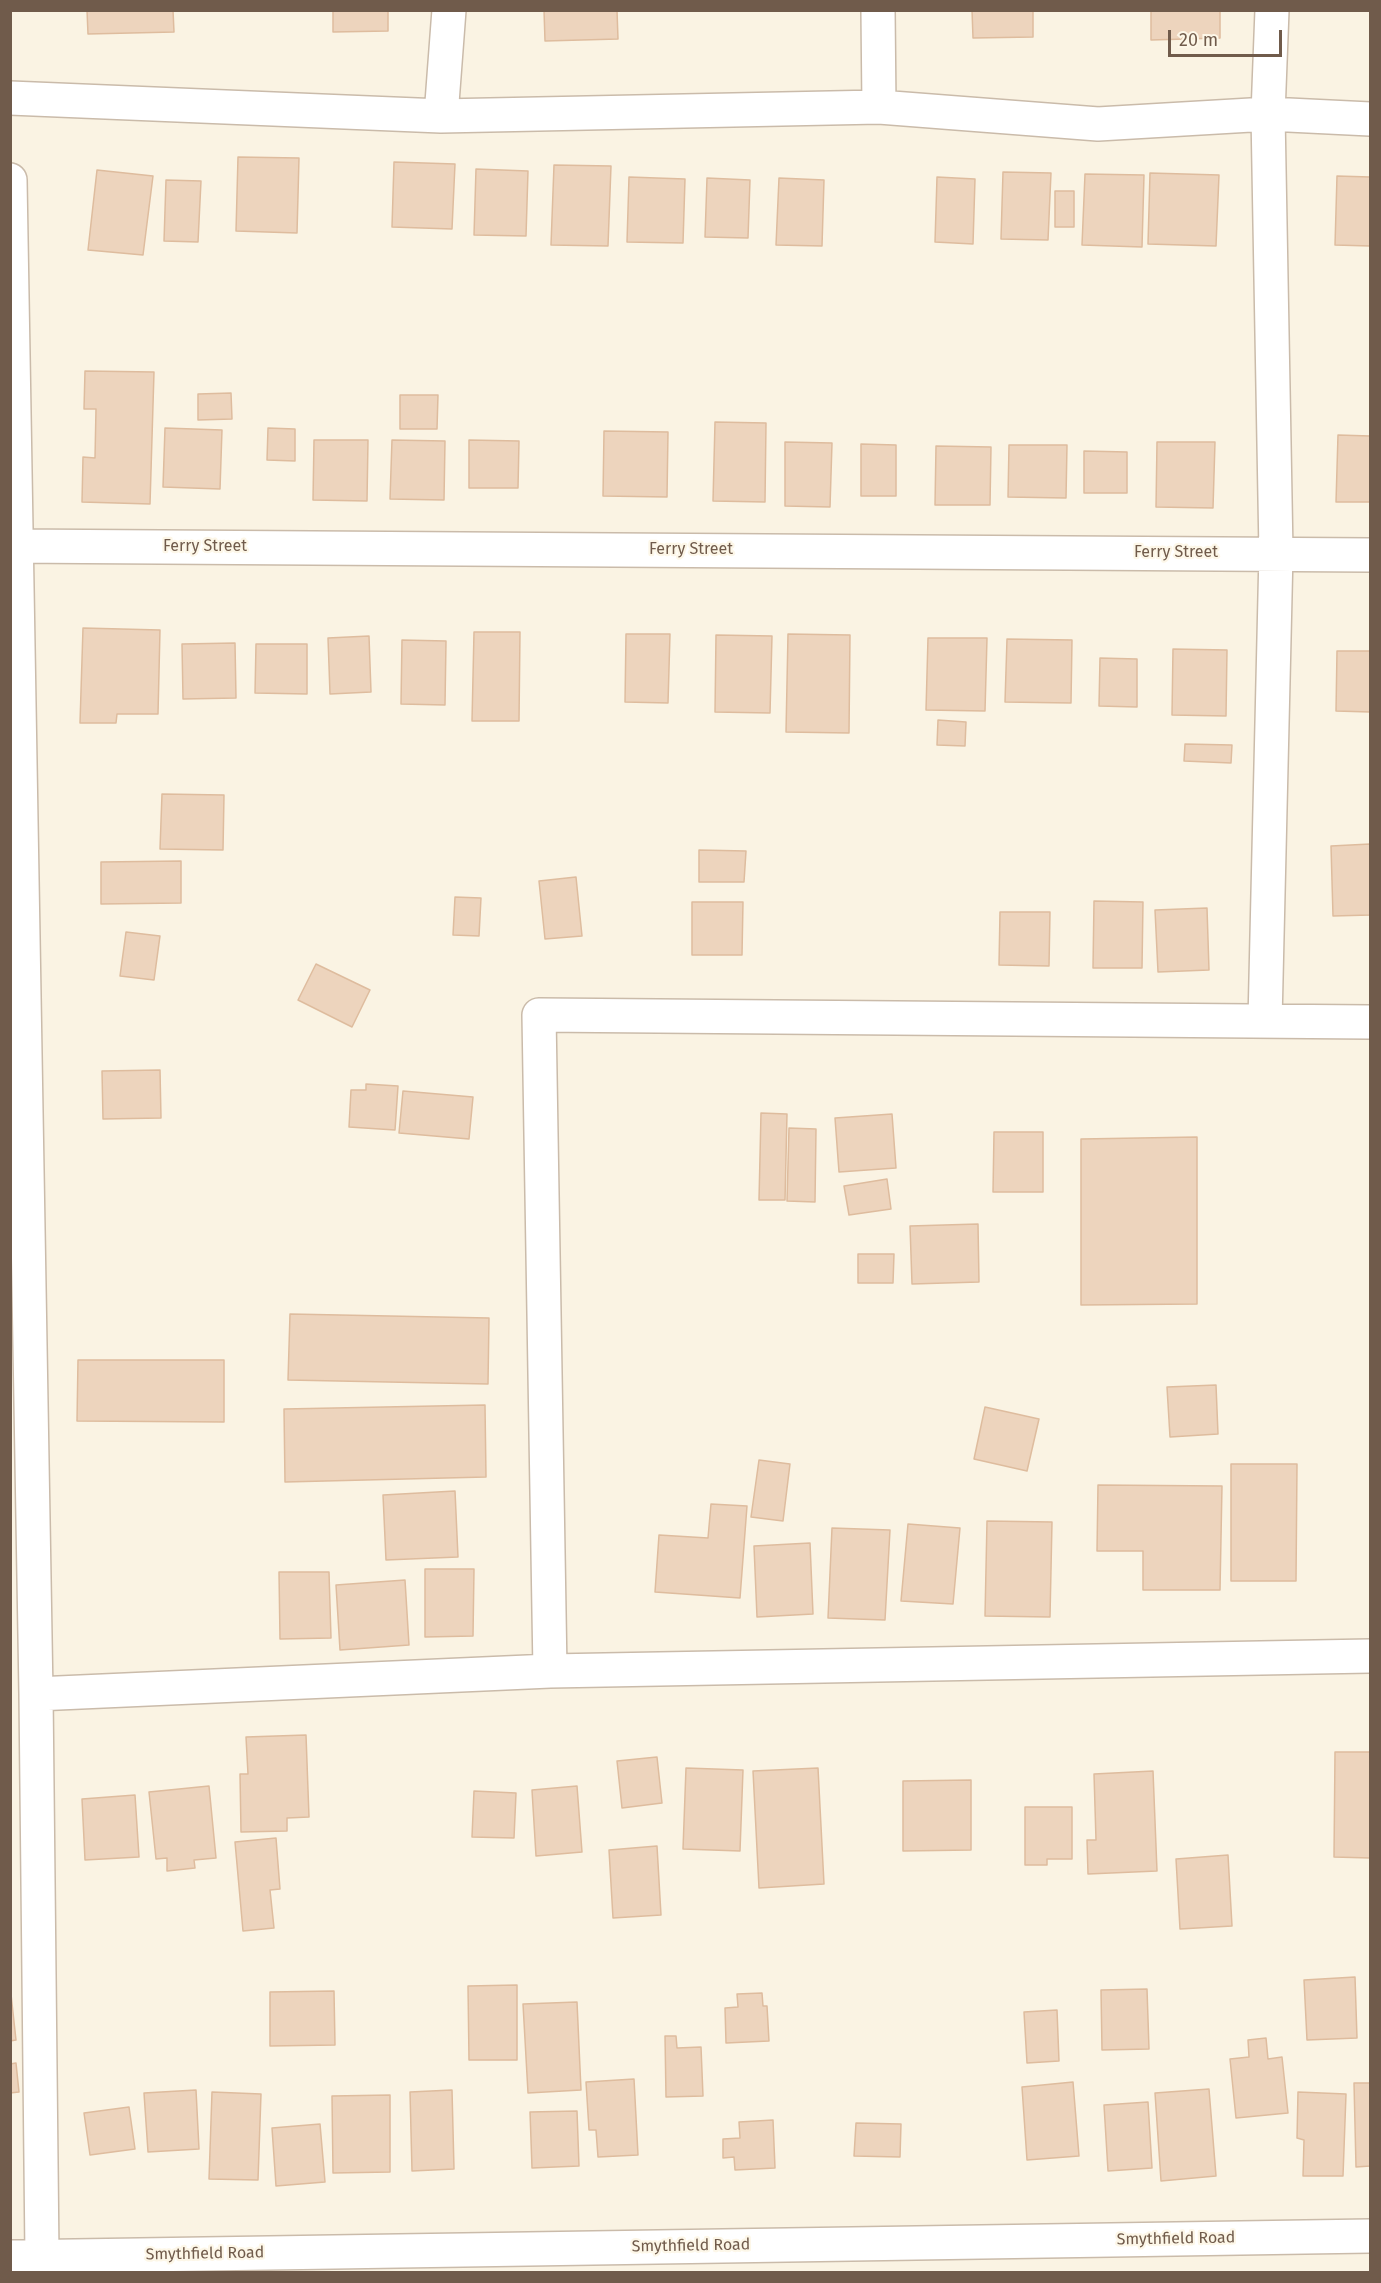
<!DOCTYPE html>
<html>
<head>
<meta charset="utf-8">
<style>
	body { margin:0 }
	#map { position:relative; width:1381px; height:2283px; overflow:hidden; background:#faf3e3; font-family:"Fira Sans",sans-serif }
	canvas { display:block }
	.frame { position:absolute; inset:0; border:12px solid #705b4b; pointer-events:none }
	.scale { position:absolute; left:1168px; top:30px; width:114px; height:27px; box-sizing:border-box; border:3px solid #705b4b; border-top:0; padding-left:8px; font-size:18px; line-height:21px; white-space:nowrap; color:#705b4b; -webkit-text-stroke:4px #fdf7e8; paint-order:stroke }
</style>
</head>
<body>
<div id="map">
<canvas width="1381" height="2283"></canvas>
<div class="frame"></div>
<div class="scale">20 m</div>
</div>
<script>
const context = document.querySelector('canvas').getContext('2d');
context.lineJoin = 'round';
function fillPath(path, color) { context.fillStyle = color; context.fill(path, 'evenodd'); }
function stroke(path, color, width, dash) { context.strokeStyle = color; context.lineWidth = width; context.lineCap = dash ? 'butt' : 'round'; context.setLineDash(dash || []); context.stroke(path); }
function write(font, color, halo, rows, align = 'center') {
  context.font = font + ' "Fira Sans",sans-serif'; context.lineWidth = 4.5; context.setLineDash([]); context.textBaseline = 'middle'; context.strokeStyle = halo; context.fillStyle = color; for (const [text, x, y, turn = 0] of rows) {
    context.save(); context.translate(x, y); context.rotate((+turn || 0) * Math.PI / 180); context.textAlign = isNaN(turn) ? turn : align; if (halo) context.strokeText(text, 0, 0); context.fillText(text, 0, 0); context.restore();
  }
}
const building = new Path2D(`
	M87,10H173L174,32L88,34Z
	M333,10H388V31L333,32Z
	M544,10H617L618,39L545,41Z
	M972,10H1033V37L973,38Z
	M1151,10H1220V38L1151,40Z
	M238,157L299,158L297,233L236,231Z
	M394,162L455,164L452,229L392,227Z
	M554,165L611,166L608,246L551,245Z
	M476,169L528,171L526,236L474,235Z
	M97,170L153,176L143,255L88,250Z
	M1003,172L1051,173L1048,240L1001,239Z
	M1150,173L1219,175L1216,246L1148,244Z
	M1085,174L1144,175L1142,247L1082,245Z
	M1337,176L1370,177V246L1335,245Z
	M629,177L685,179L683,243L627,242Z
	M937,177L975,179L973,244L935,242Z
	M707,178L750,180L748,238L705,237Z
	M779,178L824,180L822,246L776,245Z
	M166,180L201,181L198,242L164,241Z
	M1055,191H1074V227H1055Z
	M85,371L154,372L150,504L82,502L83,457L95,458L96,409H84Z
	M231,393L232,419L198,420V394Z
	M400,395H438L437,429H400Z
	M715,422L766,423L765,502L713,501Z
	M165,428L222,430L220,489L163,487Z
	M268,428L295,429V461L267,460Z
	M604,431L668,432L667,497L603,496Z
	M1338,435L1370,436V502H1336Z
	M314,440H368L367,501L313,500Z
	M392,440L445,441L444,500L390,499Z
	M469,440L519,441L518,488H469Z
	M785,442L832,443L830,507L785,506Z
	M1157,442H1215L1213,508L1156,507Z
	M861,444L896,445V496H861Z
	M1009,445H1067L1066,498L1008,497Z
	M936,446L991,447L990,505H935Z
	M1084,451L1127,452V493H1084Z
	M83,628L160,630L158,714H117L116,723H80Z
	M474,632H520L519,721H472Z
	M626,634H670L668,703L625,702Z
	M788,634L850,635L849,733L786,732Z
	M716,635L772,636L770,713L715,712Z
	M369,636L371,692L330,694L328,638Z
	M928,638H987L985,711L926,710Z
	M1007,639L1072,640L1071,703L1005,702Z
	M402,640L446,641L445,705L401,704Z
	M235,643L236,698L183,699L182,644Z
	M256,644H307V694L255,693Z
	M1173,649L1227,650L1226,716L1172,715Z
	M1337,651H1370V712L1336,711Z
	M1100,658L1137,659V707L1099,706Z
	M938,720L966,722L965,746L937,745Z
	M1185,744L1232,745L1231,763L1184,761Z
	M162,794L224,795L223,850L160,849Z
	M1370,844V915L1333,916L1331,846Z
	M699,850L746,851L744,882H699Z
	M181,861V903L101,904V862Z
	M576,877L582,936L545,939L539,881Z
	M455,897L481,898L479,936L453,935Z
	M1094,901L1143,902L1142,968H1093Z
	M692,902H743L742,955H692Z
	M1207,908L1209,970L1158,972L1155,910Z
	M1000,912H1050L1049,966L999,965Z
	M126,932L160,936L154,980L120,976Z
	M316,964L370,990L352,1027L298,1000Z
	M160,1070L161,1118L103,1119L102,1071Z
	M366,1084L398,1086L395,1130L349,1127L351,1090H366Z
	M403,1091L473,1097L469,1139L399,1133Z
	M761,1113L787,1114L785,1200H759Z
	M892,1114L896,1168L839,1172L835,1118Z
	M789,1128L816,1129L815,1202L787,1201Z
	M994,1132H1043V1192H993Z
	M1197,1137V1304L1081,1305V1139Z
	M887,1179L891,1209L849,1215L844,1186Z
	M978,1224L979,1282L912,1284L910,1226Z
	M858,1254H894L893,1283H858Z
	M290,1314L489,1318L488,1384L288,1380Z
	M78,1360H224V1422L77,1421Z
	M1216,1385L1218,1434L1170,1437L1167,1387Z
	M485,1405L486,1477L285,1482L284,1409Z
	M985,1407L1039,1419L1027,1471L974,1459Z
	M759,1460L790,1464L783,1521L751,1517Z
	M1231,1464H1297L1296,1581H1231Z
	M1098,1485L1222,1486L1220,1590H1143V1551H1097Z
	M455,1491L458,1557L386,1560L383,1495Z
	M711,1504L747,1506L740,1598L655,1592L659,1535L708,1538Z
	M987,1521L1052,1522L1050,1617L985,1616Z
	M908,1524L960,1528L953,1604L901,1601Z
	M832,1528L890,1530L885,1620L828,1618Z
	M810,1543L813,1614L757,1617L754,1546Z
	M425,1569H474L473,1636L425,1637Z
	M279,1572H329L331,1638L280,1639Z
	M405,1580L409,1645L340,1650L336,1585Z
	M306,1735L309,1817L287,1818V1831L241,1832L240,1774H248L246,1737Z
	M1335,1752H1370V1858L1334,1857Z
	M657,1757L662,1803L622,1808L617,1761Z
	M686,1768L743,1770L740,1851L683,1849Z
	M818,1768L824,1884L759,1888L753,1771Z
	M1153,1771L1157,1871L1088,1874L1087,1840H1096L1094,1774Z
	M971,1780V1850L903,1851V1781Z
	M209,1786L216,1858L194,1860L195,1868L167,1871V1858L156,1859L149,1792Z
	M577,1786L582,1852L536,1856L532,1790Z
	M474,1791L516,1793L514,1838L472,1837Z
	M135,1795L139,1857L85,1860L82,1799Z
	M1025,1807H1072V1859H1047V1865H1025Z
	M276,1838L280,1889L270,1890L274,1928L243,1931L235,1842Z
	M657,1846L661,1915L613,1918L609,1850Z
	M1228,1855L1232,1926L1180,1929L1176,1859Z
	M1355,1977L1357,2038L1307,2040L1304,1980Z
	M10,1985L16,2040L10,2041Z
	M517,1985V2060H469L468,1986Z
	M1147,1989L1149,2049L1102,2050L1101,1990Z
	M334,1991L335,2045L270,2046V1992Z
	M762,1993L763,2006H767L769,2041L726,2043L725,2008L738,2007L737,1994Z
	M577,2002L581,2090L528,2093L523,2004Z
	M1057,2010L1059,2061L1027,2063L1024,2012Z
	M665,2036H676L677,2048L701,2047L703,2096L666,2097Z
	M1266,2038L1268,2059L1282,2057L1288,2113L1236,2118L1230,2059L1249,2057L1248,2040Z
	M16,2063L19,2092L10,2093V2064Z
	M634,2079L638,2155L598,2157L596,2130H589L586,2082Z
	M1073,2082L1079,2156L1027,2160L1022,2087Z
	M1354,2083H1370V2166L1356,2167Z
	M1209,2089L1216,2176L1161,2181L1155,2093Z
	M196,2090L199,2149L148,2152L144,2093Z
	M452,2090L454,2169L412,2171L410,2092Z
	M212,2092L261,2094L258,2180L209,2179Z
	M1298,2092L1346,2094L1343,2176H1303L1304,2140L1297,2138Z
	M390,2095V2172L333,2173L332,2096Z
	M1148,2102L1152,2168L1108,2171L1104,2105Z
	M129,2107L135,2149L90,2155L84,2113Z
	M577,2111L579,2166L532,2168L530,2112Z
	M773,2120L775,2168L735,2170L734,2157L723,2158V2139L740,2138L739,2122Z
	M856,2123L901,2124L900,2157L854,2156Z
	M320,2124L325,2182L276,2186L272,2128Z`);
const minor = new Path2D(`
	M878,10L879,107
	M10,98L441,116L879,107L1098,124L1268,114L1370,119
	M441,116L449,10
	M10,180L36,1694L42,2256
	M10,546L1370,555
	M1265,1021L1276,553L1268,114L1272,10
	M550,1671L539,1015L1370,1022
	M36,1694L550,1671L1370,1656
	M10,2257L1370,2236`);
const streetNames = [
	["Ferry Street",205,547],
	["Ferry Street",691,550],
	["Ferry Street",1176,553],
	["Smythfield Road",1176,2239,-1],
	["Smythfield Road",691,2246,-1],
	["Smythfield Road",205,2254,-1]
];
fillPath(building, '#edd4bd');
stroke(building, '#debc9e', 1.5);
stroke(minor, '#cabbaa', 36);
stroke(minor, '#fff', 33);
write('16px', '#705b4b', '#fdf7e8', streetNames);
</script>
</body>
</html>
